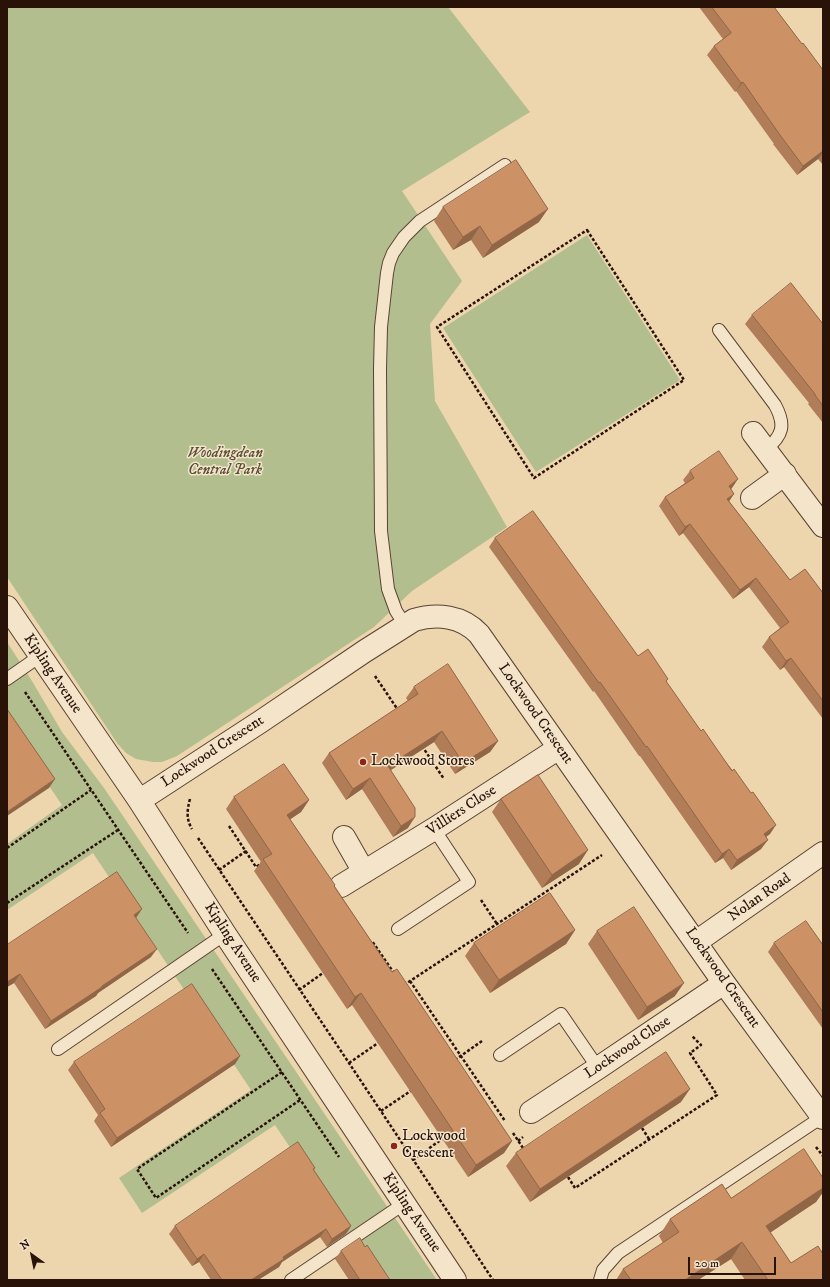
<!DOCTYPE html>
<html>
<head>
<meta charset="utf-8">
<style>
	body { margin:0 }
	#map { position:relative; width:830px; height:1287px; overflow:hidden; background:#edd5ae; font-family:"IM FELL DW Pica",serif }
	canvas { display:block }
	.frame { position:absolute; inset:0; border:8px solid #291208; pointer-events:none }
	.north { position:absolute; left:12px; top:1235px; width:40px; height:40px; -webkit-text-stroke:3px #f3e4ca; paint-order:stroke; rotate:327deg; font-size:11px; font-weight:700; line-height:16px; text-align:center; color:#291208 }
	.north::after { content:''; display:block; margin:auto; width:14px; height:18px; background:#291208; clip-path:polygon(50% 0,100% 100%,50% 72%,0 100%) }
	.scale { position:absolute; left:688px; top:1257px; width:88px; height:18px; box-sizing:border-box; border:2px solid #291208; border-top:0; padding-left:5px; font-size:12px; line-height:14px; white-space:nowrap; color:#291208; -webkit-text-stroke:3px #f3e4ca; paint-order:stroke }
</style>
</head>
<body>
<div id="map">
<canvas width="830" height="1287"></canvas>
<div class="frame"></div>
<div class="north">N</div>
<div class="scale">20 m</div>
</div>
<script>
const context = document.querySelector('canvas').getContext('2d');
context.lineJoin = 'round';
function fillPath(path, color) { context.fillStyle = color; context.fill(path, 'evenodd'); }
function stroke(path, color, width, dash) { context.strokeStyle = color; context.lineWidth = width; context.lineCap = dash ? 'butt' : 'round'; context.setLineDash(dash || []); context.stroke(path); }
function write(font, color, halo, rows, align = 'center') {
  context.font = font + ' "IM FELL DW Pica",serif'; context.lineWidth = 3; context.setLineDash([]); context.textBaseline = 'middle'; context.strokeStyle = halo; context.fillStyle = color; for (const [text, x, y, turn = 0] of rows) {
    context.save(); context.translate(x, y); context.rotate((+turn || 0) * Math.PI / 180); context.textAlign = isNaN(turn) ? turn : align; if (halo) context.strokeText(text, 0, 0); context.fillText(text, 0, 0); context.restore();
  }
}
const green = new Path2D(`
	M7,7H448L530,112L402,191L462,281L430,324L435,401L507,527L412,591L374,627L177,756L162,762H153L136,759L126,753L117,743L7,577Z
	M587,235L680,380L536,472L443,328Z
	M7,642L32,681L62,732L104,788L437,1280H379L275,1125L142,1213L119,1178L251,1090L93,853L7,910V844L62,805L7,724Z`);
const path = new Path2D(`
	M587,230L684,380L534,478L437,327Z
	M375,676L398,710
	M25,692L188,933
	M422,746L444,779
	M190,799C187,810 186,819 192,829
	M229,826L256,867L262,863
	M198,838L349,1063L493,1280
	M7,848L91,790
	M219,870L246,851
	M481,900L497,924
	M7,903L118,830
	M369,943L372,941L394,973
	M212,969L339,1157
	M410,981L505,1121
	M404,985L602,855
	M299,990L323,973
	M455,1060L482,1041
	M349,1063L378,1043
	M282,1072L137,1169L156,1198L300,1100
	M381,1111L412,1090
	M642,1128L649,1139
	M513,1133L525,1151
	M518,1141L523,1137
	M816,1147L823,1156
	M413,1160L442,1139
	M568,1177L575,1188L717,1095L690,1053L701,1045L692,1036`);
const lane = new Path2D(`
	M719,330L775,405C786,425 783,436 765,450
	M405,625L396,611L388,589L381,531L380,369L381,327L387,273L389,263L393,253L404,237L420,221L505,165
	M7,679L40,656
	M398,929L469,882L434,829
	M58,1049L225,934
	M500,1055L561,1014L598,1068
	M291,1280L405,1203
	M600,1280L603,1270L618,1253L822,1117`);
const street = new Path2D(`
	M753,433L823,526
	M752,498L785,474
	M7,607L139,800L225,934L455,1280
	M139,800L151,793L260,722L365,651L414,620C437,613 462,616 479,634L724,983L823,1118
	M344,837L364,872
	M341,886L434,829L559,748
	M696,942L823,853
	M531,1112L598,1068L724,983`);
const wall = new Path2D(`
	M699,7H774L802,44L823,70V165L818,159L797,175L773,144H774L736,91L735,92L707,55L714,46L723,39Z
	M443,207L539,222L483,258L471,240L453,250L434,221Z
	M752,315L823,324V423L808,404L809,403L745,324Z
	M690,471L732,488L731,489L729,501L790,580L823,593V719L784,667L780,670L762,647L769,637L780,628L749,587L733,599L683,533L679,536L659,506L665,497L685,483L683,480Z
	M495,538L638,656L668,679L666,682L701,731L751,793L770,834L766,837L761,849L731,870L723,858L715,863L640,756H639L594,691L593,692L489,547Z
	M414,687L498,741L490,752L455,774L434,742L391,770L408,828L393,837L362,789L346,800L322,763L329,753L408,701L406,698Z
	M234,797L309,800L301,812L290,819L392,972L512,1141L504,1153L468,1177L352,1005L347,1009L254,871L261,862L226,809Z
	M501,799L579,864L542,888L492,812Z
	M136,918L151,957L98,993L96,996L45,1029L14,983L7,987V945Z
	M575,930L566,944L490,993L465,956L474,943Z
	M597,931L675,996L638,1020L588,944Z
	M774,943L823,945V1029L768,952Z
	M240,1056L235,1064L111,1147L94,1121L98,1115L68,1070L74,1062Z
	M681,1102L530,1202L506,1166L516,1153Z
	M315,1168L314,1170L351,1226L346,1234L327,1247L320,1237L282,1262L279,1267L258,1280H211L199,1262L192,1266L169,1234L175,1226Z
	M823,1178V1192L816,1202L770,1232L791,1263L823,1280H745L731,1259L698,1280H616L623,1269L663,1243L659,1236L670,1219L731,1198Z
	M365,1247L390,1280H349L335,1259L341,1251Z`);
const shadedWall = new Path2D(`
	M743,82L736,91L735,92L741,83Z
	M823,151V152L818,159L797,175L803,166Z
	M548,209L539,222L483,258L492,245Z
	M480,226L471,240L453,250L463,237Z
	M738,479L732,488L723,495L729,486Z
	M734,494L728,503L727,499Z
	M690,524L683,533L679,536L685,527Z
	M756,578L749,587L733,599L740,590Z
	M791,658L784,667L780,670L786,661Z
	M442,731L434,742L380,777L388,766Z
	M498,741L490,752L455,774L463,763Z
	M370,778L362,789L346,800L353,789Z
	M55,779L49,788L7,816V812Z
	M309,800L301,812L279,827L287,815Z
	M415,817L408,828L393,837L401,826Z
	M776,825L770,834L757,843L764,834Z
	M768,840L761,849L731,870L737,860Z
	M729,849L723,858L715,863L722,854Z
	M588,850L579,864L542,888L552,875Z
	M142,909L136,918L128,923L134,915Z
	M575,930L566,944L490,993L499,980Z
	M157,949L151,957L98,993L96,996L45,1029L51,1021Z
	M20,974L14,983L7,987V982Z
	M684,983L675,996L638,1020L647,1007Z
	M361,993L352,1005L347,1009L355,997Z
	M240,1056L235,1064L111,1147L117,1138Z
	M690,1089L681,1102L530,1202L540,1189Z
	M512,1141L504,1153L468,1177L476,1165Z
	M823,1188V1192L816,1202L755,1243L766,1226Z
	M351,1226L346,1234L327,1247L332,1239Z
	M326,1229L320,1237L282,1262L279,1267L258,1280H251L283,1257Z
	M742,1242L731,1259L698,1280H685Z
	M204,1254L199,1262L192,1266L197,1259Z`);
const building = new Path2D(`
	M712,7H774L802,44L803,43L823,70V151L803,166L780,135L743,82L741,83L714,46L731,33Z
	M516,160L548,209L492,245L480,226L463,237L443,207Z
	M791,283L823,324V406L815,395V394L752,315Z
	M719,451L738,479L729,486L734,494L727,499L790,580L805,569L823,593V701L791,658L786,661L769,637L789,622L756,578L740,590L690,524L685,527L665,497L694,478L690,471Z
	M533,511L638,656L648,649L668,679L666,681L701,731L703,729L732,771L734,769L751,793L753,792L776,825L764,834L768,840L737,860L729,849L722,854L647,746L646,747L600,682L599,683L495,538Z
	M448,664L498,741L463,763L442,731L388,766L415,808V817L401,826L370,778L353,789L329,753L418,694L414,687Z
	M7,709L55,779L7,812Z
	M284,764L309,800L287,815L335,885L334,886L392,972L397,969L512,1141L476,1165L361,993L355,997L263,859L272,854L234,797Z
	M538,775L588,850L552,875L501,799Z
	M117,872L142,909L134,915L157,949L102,986V987L51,1021L20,974L7,982V945Z
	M550,893L575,930L499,980L474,943Z
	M634,907L684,983L647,1007L597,931Z
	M806,921L823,945V1012L774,943Z
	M192,984L240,1056L117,1138L100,1113L105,1109L74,1062Z
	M666,1052L690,1089L540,1189L516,1153Z
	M298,1142L315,1168L313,1169L351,1226L332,1239L326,1229L283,1257L284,1259L251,1280H222L204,1254L197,1259L175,1226Z
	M804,1149L823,1178V1188L766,1226L791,1263L818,1246L823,1254V1280H768L742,1242L685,1280H631L623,1269L679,1232L670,1219L722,1184L731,1198Z
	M360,1238L365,1247L367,1245L390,1280H360L341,1251Z`);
const markers = [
	[363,762,4,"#8f2418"],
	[394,1146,4,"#8f2418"]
];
const parkNames = [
	["Woodingdean",225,454],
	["Central Park",225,471]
];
const streetNames = [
	["Kipling Avenue",52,674,56],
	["Lockwood Crescent",535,714,55],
	["Lockwood Crescent",213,752,-33],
	["Villiers Close",462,811,-33],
	["Nolan Road",760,898,-35],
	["Kipling Avenue",232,943,57],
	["Lockwood Crescent",722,978,55],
	["Lockwood Close",628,1048,-34],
	["Kipling Avenue",411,1213,56]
];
const poiNames = [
	["Lockwood Stores",371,762],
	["Lockwood",402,1137],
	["Crescent",402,1154]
];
fillPath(green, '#b3be8f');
stroke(lane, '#5a4332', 14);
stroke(street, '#5a4332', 24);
stroke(path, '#291208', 2.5, [3, 2]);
stroke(lane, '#f3e4ca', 12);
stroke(street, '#f3e4ca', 22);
fillPath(wall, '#b07d58');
fillPath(shadedWall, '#906647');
fillPath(building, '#cd9166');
stroke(building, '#906647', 1);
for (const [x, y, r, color] of markers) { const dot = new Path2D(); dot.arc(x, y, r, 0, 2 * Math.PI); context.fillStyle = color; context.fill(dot); stroke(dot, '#f3e4ca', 1.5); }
write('italic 15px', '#594e37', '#f3e4ca', parkNames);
write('15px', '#291208', '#f3e4ca', streetNames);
write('15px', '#291208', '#f3e4ca', poiNames, 'left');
</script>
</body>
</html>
